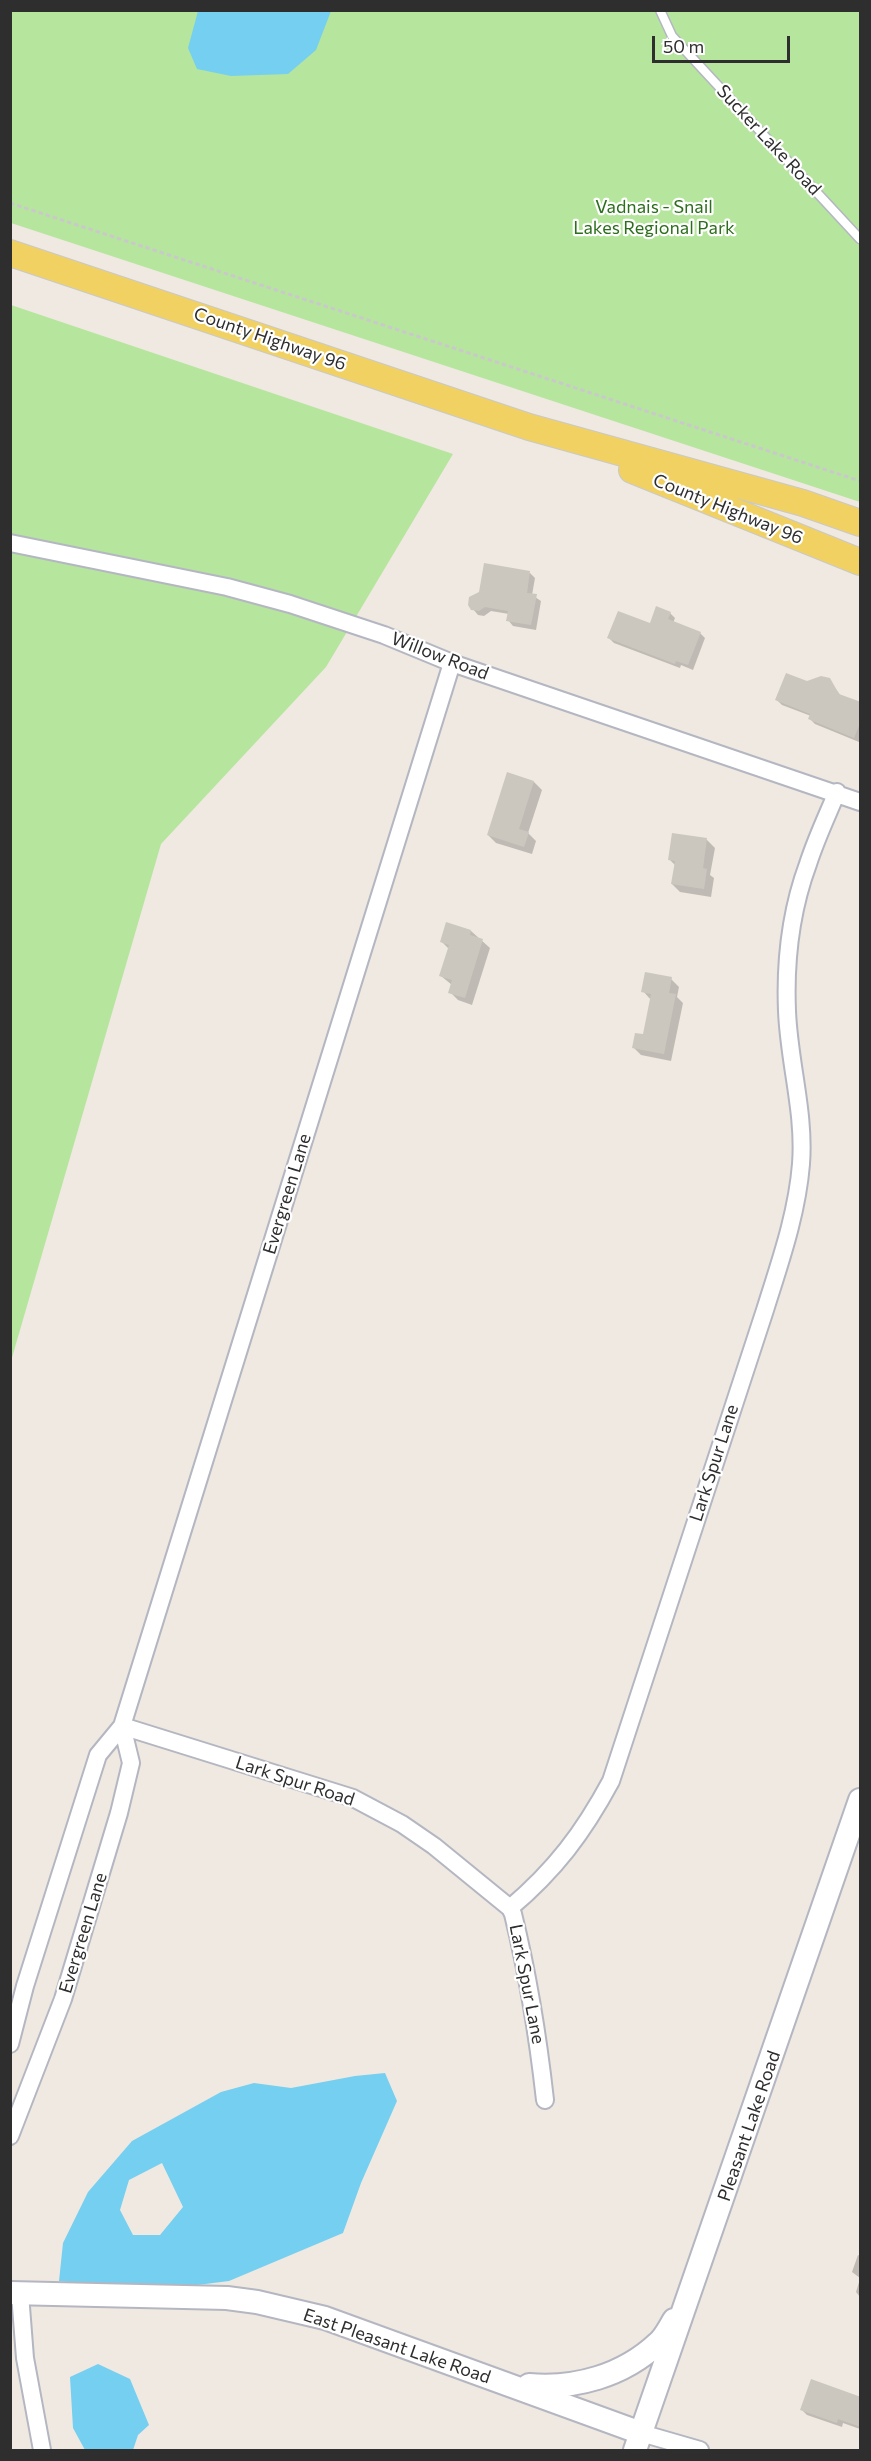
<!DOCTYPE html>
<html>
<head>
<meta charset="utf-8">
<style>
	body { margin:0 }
	#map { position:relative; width:871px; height:2461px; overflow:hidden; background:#efe9e1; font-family:Commissioner,sans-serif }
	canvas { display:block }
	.frame { position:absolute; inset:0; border:12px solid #2e2e2e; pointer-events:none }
	.scale { position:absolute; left:652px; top:36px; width:138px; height:27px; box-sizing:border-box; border:3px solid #2e2e2e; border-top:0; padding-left:8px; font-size:18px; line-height:21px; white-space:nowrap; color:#2e2e2e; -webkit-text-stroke:4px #fff; paint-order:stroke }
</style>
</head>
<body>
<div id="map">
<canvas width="871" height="2461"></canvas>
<div class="frame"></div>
<div class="scale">50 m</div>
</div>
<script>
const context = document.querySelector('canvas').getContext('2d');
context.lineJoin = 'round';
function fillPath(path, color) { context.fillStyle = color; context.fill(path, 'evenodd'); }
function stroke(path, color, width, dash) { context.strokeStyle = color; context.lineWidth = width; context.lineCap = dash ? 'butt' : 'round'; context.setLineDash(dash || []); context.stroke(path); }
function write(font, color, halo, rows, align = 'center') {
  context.font = font + ' Commissioner,sans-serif'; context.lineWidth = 4.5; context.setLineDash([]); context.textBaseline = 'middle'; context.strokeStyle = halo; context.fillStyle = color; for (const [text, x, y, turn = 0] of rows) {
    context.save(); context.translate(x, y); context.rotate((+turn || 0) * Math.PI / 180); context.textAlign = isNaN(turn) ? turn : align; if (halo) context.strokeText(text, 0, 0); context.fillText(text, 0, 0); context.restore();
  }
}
const green = new Path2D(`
	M11,11H860V502L11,223Z
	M11,305L453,454L326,667L161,844L11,1361Z`);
const water = new Path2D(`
	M198,11V10L331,11L316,50L288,74L231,76L197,69L188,48Z
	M385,2073L397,2101L361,2183L343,2233L229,2281L174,2288H110L59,2281L63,2243L88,2192L132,2141L221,2092L254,2083L291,2088L355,2076ZM162,2163L183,2207L160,2235H133L120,2210L129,2180Z
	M98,2364L130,2379L149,2425L138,2435L133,2450H85L73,2428L70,2377Z`);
const shadow = new Path2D(`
	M530,573L535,578L532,595L541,601L536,630L513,626L508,620L509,614L491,611L484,616L478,615L473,609Z
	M670,613L675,618L673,623L700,633L705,638L693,670L681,665L680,668L614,643L609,638L651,625Z
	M829,680L841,696L860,703L859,742L815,724L810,719L811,716L782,705L777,700L807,683Z
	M508,774L534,782L542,790L528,833L536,841L532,854L496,843L488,835Z
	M673,834L707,840L715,848L710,875L714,878L711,897L680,892L672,884L675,865L669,859Z
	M471,931L490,948L472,1005L458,1000L450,992L452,985L441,976L449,949L442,942Z
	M671,979L679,987L677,997L683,1003L671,1061L641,1055L633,1047L644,1036L651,1000L643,991Z
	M858,2255L860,2256V2278L852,2272Z
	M860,2279V2297L856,2292Z
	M860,2398V2429L843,2423L842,2427L807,2415L802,2410Z`);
const building = new Path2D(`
	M484,563L530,571L527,593L537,594L531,625L506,621L508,611L485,607L479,611L471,610L468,605L469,597L479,592Z
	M656,606L671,612L668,619L701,632L688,665L676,661L675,664L607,638L618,611L650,623Z
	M786,673L807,681L821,676L830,678L839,694L861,702V721L854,738L808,719L810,714L775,700Z
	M507,772L534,781L519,829L529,832L524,847L487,835Z
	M672,833L707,838L703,868L707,869L704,889L671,884L675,861L668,860Z
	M446,922L471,930L470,935L483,939L465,998L448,993L452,980L439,976L449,945L440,942Z
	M645,972L672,977L669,993L676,994L664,1054L632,1048L635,1033L643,1034L651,994L641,992Z
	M811,2379L861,2397V2427L838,2419L837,2423L800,2410Z`);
const path = new Path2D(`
	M10,203L860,481`);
const lane = new Path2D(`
	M660,10L672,36L860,239`);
const street = new Path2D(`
	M10,543L227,587L290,604L384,635L452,663L860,802
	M122,1726L353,1798L402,1824L434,1846L510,1908
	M510,1908C555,1870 583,1833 611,1781L765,1310C780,1262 797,1214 801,1164C805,1112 789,1063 787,1011C785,962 791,910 808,864C816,839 827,816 837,792
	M510,1908L513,1914C528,1975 538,2037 545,2100
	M10,2044L25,1986L98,1755L122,1726L452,663
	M10,2136L63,1999L119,1813L131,1763L122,1726
	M20,2294L25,2358L42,2450
	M641,2433L700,2450`);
const secondary = new Path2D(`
	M10,2293L227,2298L257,2302L325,2318L641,2433
	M529,2385C575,2389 623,2376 658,2343C665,2337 669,2328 674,2320
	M635,2450L860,1800`);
const primary = new Path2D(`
	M10,253L529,427L803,503L860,523
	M632,470L860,562`);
const streetNames = [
	["Sucker Lake Road",769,140,47],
	["County Highway 96",270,339,19],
	["County Highway 96",728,509,22],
	["Willow Road",440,656,21],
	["Evergreen Lane",287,1194,-73],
	["Lark Spur Lane",714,1463,-72],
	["Lark Spur Road",295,1781,18],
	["Evergreen Lane",83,1933,-73],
	["Lark Spur Lane",527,1984,79],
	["Pleasant Lake Road",749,2126,-71],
	["East Pleasant Lake Road",397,2346,19]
];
const parkNames = [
	["Vadnais - Snail",654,207],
	["Lakes Regional Park",654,228]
];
fillPath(green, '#b6e59e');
fillPath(water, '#75cff0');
fillPath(shadow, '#0003');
fillPath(building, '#cbc7bf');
stroke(lane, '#b4b7c1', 11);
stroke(street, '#b4b7c1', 20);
stroke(secondary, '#b4b7c1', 26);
stroke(primary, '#c9c9c9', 28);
stroke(path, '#c9c9c9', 3, [4.5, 3]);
stroke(lane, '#fff', 8);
stroke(street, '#fff', 16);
stroke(secondary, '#fff', 22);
stroke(primary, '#f2d163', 26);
write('18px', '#2e2e2e', '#fff', streetNames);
write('18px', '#2c6e1b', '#fff', parkNames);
</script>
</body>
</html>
